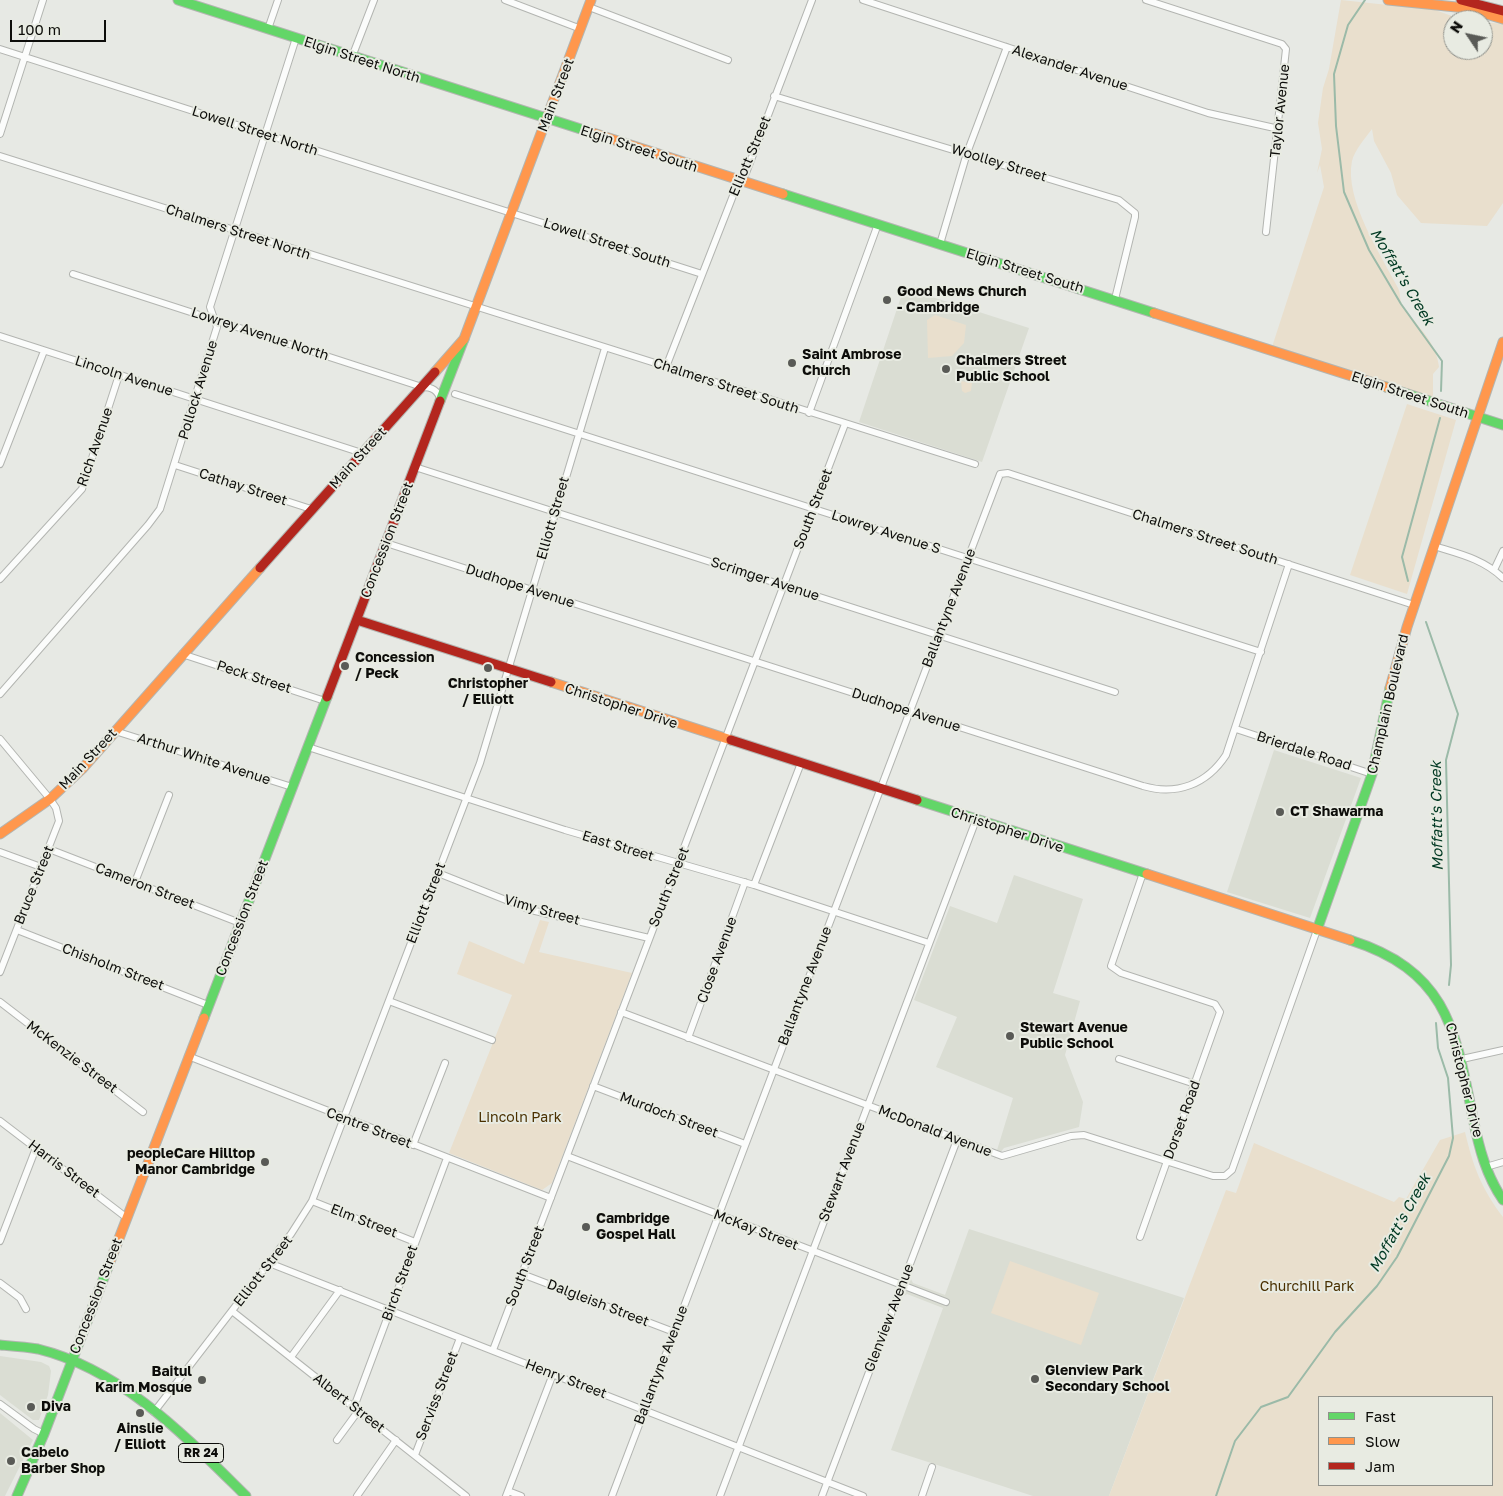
<!DOCTYPE html>
<html>
<head>
<meta charset="utf-8">
<style>
	body { margin:0 }
	#map { position:relative; width:1503px; height:1496px; overflow:hidden; background:#e7e9e4; font-family:"Golos Text",sans-serif }
	canvas { display:block }
	.legend { position:absolute; left:1318px; top:1396px; width:175px; height:90px; box-sizing:border-box; background:#e8ebe2; border:1px solid #90928c; margin:0; padding:6px 9px; list-style:none; font-size:15px; color:#0d0d0a }
	.legend li { display:flex; align-items:center; gap:10px; height:25px }
	.legend b { width:25px; border:1px solid #90928c }
	.north { position:absolute; left:1443px; top:10px; width:50px; height:50px; box-sizing:border-box; background:#e8ebe2; border:1px solid #90928c; border-radius:50%; rotate:304deg; font-size:14px; font-weight:700; line-height:20px; text-align:center; color:#0d0d0a }
	.north::after { content:''; display:block; margin:auto; width:18px; height:22px; background:#595a56; clip-path:polygon(50% 0,100% 100%,50% 72%,0 100%) }
	.scale { position:absolute; left:10px; top:20px; width:96px; height:22px; box-sizing:border-box; border:2px solid #0d0d0a; border-top:0; padding-left:6px; font-size:15px; line-height:18px; white-space:nowrap; color:#0d0d0a; -webkit-text-stroke:4px #e8ebe2; paint-order:stroke }
</style>
</head>
<body>
<div id="map">
<canvas width="1503" height="1496"></canvas>
<ul class="legend">
<li><b style="height:6px;background:#63d668"></b>Fast</li>
<li><b style="height:6px;background:#ff974d"></b>Slow</li>
<li><b style="height:6px;background:#b3261e"></b>Jam</li>
</ul>
<div class="north">N</div>
<div class="scale">100 m</div>
</div>
<script>
const context = document.querySelector('canvas').getContext('2d');
context.lineJoin = 'round';
function fillPath(path, color) { context.fillStyle = color; context.fill(path, 'evenodd'); }
function stroke(path, color, width, dash) { context.strokeStyle = color; context.lineWidth = width; context.lineCap = dash ? 'butt' : 'round'; context.setLineDash(dash || []); context.stroke(path); }
function write(font, color, halo, rows, align = 'center') {
  context.font = font + ' "Golos Text",sans-serif'; context.lineWidth = 4; context.setLineDash([]); context.textBaseline = 'middle'; context.strokeStyle = halo; context.fillStyle = color; for (const [text, x, y, turn = 0] of rows) {
    context.save(); context.translate(x, y); context.rotate((+turn || 0) * Math.PI / 180); context.textAlign = isNaN(turn) ? turn : align; if (halo) context.strokeText(text, 0, 0); context.fillText(text, 0, 0); context.restore();
  }
}
const built = new Path2D(`
	M904,288L1029,328L982,462L859,422Z
	M1274,750L1361,778L1310,918L1227,892Z
	M1014,875L1083,899L1053,993L1080,1001L1065,1055L1083,1102L1079,1127L1004,1148L994,1160L1013,1098L936,1067L957,1017L914,1000L950,906L997,923Z
	M969,1229L1184,1298L1109,1496H1033L891,1450L943,1308L907,1294L904,1296L911,1279L913,1283L945,1295Z
	M0,1356L41,1362L49,1366L51,1371L48,1395L39,1420H33L0,1395Z
	M0,1413L33,1440L5,1496H0Z`);
const green = new Path2D(`
	M1341,0L1435,10L1463,20H1453V50H1483V22L1503,24V203L1487,226L1421,223L1397,195L1391,173L1374,141L1372,129C1366,137 1354,151 1352,161C1344,199 1381,255 1398,288C1401,294 1399,300 1403,306C1417,327 1436,340 1439,367L1433,374V402L1271,350L1324,187L1320,165L1317,173L1322,149L1318,123L1323,88L1329,69Z
	M935,315L966,325L964,343L952,356L928,358L927,320Z
	M961,381L972,383L971,391L965,393L962,391Z
	M1407,404L1456,420L1407,594L1350,575Z
	M540,920L549,922L539,952L632,973L552,1183L542,1190L449,1153L512,995L457,974L469,941L524,964Z
	M1465,1132C1473,1166 1481,1188 1503,1217V1496H1109L1226,1190L1236,1193L1254,1143L1394,1202L1399,1197L1406,1199L1440,1140ZM1492,1397V1485H1319V1397Z
	M1010,1261L1099,1293L1081,1345L991,1313Z`);
const stream = new Path2D(`
	M1365,0L1348,25L1334,74L1336,126L1344,192L1369,250L1401,304L1442,361L1441,391
	M1408,581L1402,557L1440,418
	M1426,622L1458,714L1446,760L1451,965L1449,985
	M1216,1496L1235,1441L1261,1407L1288,1397L1335,1332L1377,1286L1397,1257L1449,1156L1453,1138L1448,1078L1438,1048L1436,1023`);
const street = new Path2D(`
	M505,0L581,29
	M863,0L1208,113L1279,129
	M1146,0L1282,44L1286,49L1266,232
	M589,7L728,60
	M268,29L278,0
	M0,49L702,274
	M352,57L374,0
	M774,96L1119,200L1135,213V217L1115,299
	M0,134L43,0
	M0,156L975,464
	M940,244L967,153L1007,47
	M73,274L422,387C432,387 438,390 441,401
	M0,336L362,453
	M666,367L736,188L746,173L812,0
	M455,394L1261,652
	M809,413L878,224
	M0,464L44,351
	M175,465L311,509
	M415,467L1115,692
	M386,543L1143,786C1177,796 1207,784 1226,755L1289,564
	M1434,546C1460,554 1483,559 1503,578
	M1494,570L1503,551
	M0,579L82,489L119,375
	M182,654L325,701
	M0,694L148,525L160,509L217,327L210,307L296,38
	M1236,729L1372,774
	M115,731L292,787
	M0,739L50,799L56,808L59,821L0,972
	M308,747L565,830L754,885L929,943
	M49,849L240,923
	M0,852L41,867
	M438,873L531,910L649,938
	M135,882L169,795
	M754,885L801,763
	M17,930L208,1005
	M389,1001L492,1040
	M0,1002L143,1112
	M621,1012L1002,1156L1071,1136L1084,1135L1213,1176H1225L1232,1170L1317,930
	M688,1038L745,882
	M188,1056L551,1198
	M1119,1059L1195,1084
	M1462,1059L1503,1050
	M593,1086L745,1144
	M0,1121L127,1218
	M413,1145L445,1063
	M567,1156L946,1302
	M1486,1167L1503,1162
	M312,1201L415,1242
	M1140,1237L1220,1012L1215,1004L1121,973L1111,966L1143,873
	M0,1241L36,1148
	M269,1263L863,1496
	M522,1274L674,1332
	M0,1283L20,1298L26,1309
	M232,1311L466,1496
	M493,1350L845,424
	M291,1357L340,1290
	M0,1404L34,1429L44,1434
	M354,1407L447,1158
	M154,1412L291,1234L312,1201L480,763L605,348
	M337,1440L359,1410
	M415,1455L460,1338
	M508,1491L521,1496
	M357,1496L396,1440
	M506,1496L553,1374
	M612,1496L1000,474L1008,473L1414,605
	M720,1496L976,820
	M822,1496L957,1140
	M922,1496L932,1467`);
const fast = new Path2D(`
	M178,0L590,132
	M783,194L1154,313
	M1386,387L1503,425
	M440,401L464,339
	M917,800L1147,874
	M1317,930L1372,774L1390,688
	M1350,940C1447,971 1455,1028 1473,1118C1479,1148 1486,1175 1503,1200
	M204,1018L327,697
	M0,1345C12,1346 26,1347 38,1349C123,1370 186,1437 246,1496
	M17,1496L44,1434L108,1267`);
const slow = new Path2D(`
	M1388,0L1466,8L1503,19
	M590,132L783,194
	M1154,313L1386,387
	M435,372L464,339L591,0
	M551,682L731,740
	M1390,688L1407,627L1503,342
	M0,834L50,799L82,769L260,568
	M1147,874L1350,940
	M108,1267L204,1018`);
const jam = new Path2D(`
	M1461,0L1503,11
	M260,568L435,372
	M357,620L551,682
	M327,697L440,401
	M731,740L917,800`);
const markers = [
	[887,300,5,"#595a56"],
	[792,363,5,"#595a56"],
	[946,369,5,"#595a56"],
	[345,666,5,"#595a56"],
	[488,668,5,"#595a56"],
	[1280,812,5,"#595a56"],
	[1010,1036,5,"#595a56"],
	[265,1162,5,"#595a56"],
	[586,1227,5,"#595a56"],
	[1035,1379,5,"#595a56"],
	[202,1380,5,"#595a56"],
	[31,1407,5,"#595a56"],
	[140,1413,5,"#595a56"],
	[11,1461,5,"#595a56"]
];
const shields = [
	[201,1453,45]
];
const shieldNames = [
	["RR 24",201,1453]
];
const streetNames = [
	["Elgin Street North",362,60,18],
	["Alexander Avenue",1070,68,18],
	["Main Street",556,95,-69],
	["Taylor Avenue",1280,111,-84],
	["Lowell Street North",255,131,18],
	["Elgin Street South",639,149,18],
	["Elliott Street",750,156,-67],
	["Woolley Street",999,163,17],
	["Chalmers Street North",238,232,18],
	["Lowell Street South",607,243,18],
	["Elgin Street South",1025,271,17],
	["Lowrey Avenue North",260,334,18],
	["Lincoln Avenue",124,376,18],
	["Chalmers Street South",726,386,18],
	["Pollock Avenue",198,390,-73],
	["Elgin Street South",1410,395,18],
	["Rich Avenue",95,447,-71],
	["Main Street",358,458,-48],
	["Cathay Street",243,487,18],
	["South Street",813,509,-69],
	["Elliott Street",553,518,-74],
	["Lowrey Avenue S",886,532,18],
	["Chalmers Street South",1205,537,18],
	["Concession Street",387,540,-69],
	["Scrimger Avenue",765,579,18],
	["Dudhope Avenue",520,586,18],
	["Ballantyne Avenue",949,608,-69],
	["Peck Street",254,677,18],
	["Champlain Boulevard",1388,704,-77],
	["Christopher Drive",621,706,18],
	["Dudhope Avenue",906,710,18],
	["Brierdale Road",1304,751,18],
	["Main Street",88,759,-47],
	["Arthur White Avenue",204,759,18],
	["Christopher Drive",1007,830,18],
	["East Street",618,846,17],
	["Bruce Street",34,885,-68],
	["Cameron Street",145,886,21],
	["South Street",669,887,-68],
	["Elliott Street",426,903,-69],
	["Vimy Street",542,910,16],
	["Concession Street",242,918,-69],
	["Close Avenue",717,960,-70],
	["Chisholm Street",113,967,21],
	["Ballantyne Avenue",805,986,-69],
	["McKenzie Street",72,1057,37],
	["Christopher Drive",1464,1080,76],
	["Murdoch Street",669,1115,21],
	["Dorset Road",1182,1120,-70],
	["Centre Street",369,1128,21],
	["McDonald Avenue",935,1131,21],
	["Harris Street",64,1169,37],
	["Stewart Avenue",842,1172,-69],
	["Elm Street",364,1221,21],
	["McKay Street",756,1230,21],
	["South Street",525,1266,-69],
	["Elliott Street",263,1271,-52],
	["Birch Street",400,1283,-70],
	["Concession Street",96,1296,-69],
	["Dalgleish Street",598,1303,21],
	["Glenview Avenue",889,1318,-69],
	["Ballantyne Avenue",661,1365,-69],
	["Henry Street",566,1379,21],
	["Serviss Street",437,1396,-69],
	["Albert Street",349,1403,38]
];
const poiNames = [
	["Good News Church",897,292],
	["- Cambridge",897,308],
	["Saint Ambrose",802,355],
	["Church",802,371],
	["Chalmers Street",956,361],
	["Public School",956,377],
	["Concession",355,658],
	["/ Peck",355,674],
	["Christopher",488,684,"center"],
	["/ Elliott",488,700,"center"],
	["CT Shawarma",1290,812],
	["Stewart Avenue",1020,1028],
	["Public School",1020,1044],
	["peopleCare Hilltop",255,1154,"right"],
	["Manor Cambridge",255,1170,"right"],
	["Cambridge",596,1219],
	["Gospel Hall",596,1235],
	["Glenview Park",1045,1371],
	["Secondary School",1045,1387],
	["Baitul",192,1372,"right"],
	["Karim Mosque",192,1388,"right"],
	["Diva",41,1407],
	["Ainslie",140,1429,"center"],
	["/ Elliott",140,1445,"center"],
	["Cabelo",21,1453],
	["Barber Shop",21,1469]
];
const parkNames = [
	["Lincoln Park",520,1118],
	["Churchill Park",1307,1287]
];
const waterNames = [
	["Moffatt's Creek",1402,277,59],
	["Moffatt's Creek",1437,816,-91],
	["Moffatt's Creek",1400,1223,-61]
];
fillPath(built, '#daddd3');
fillPath(green, '#e9dfcd');
stroke(stream, '#9bbaa8', 2);
stroke(street, '#b3b5b1', 8);
stroke(fast, '#b3b5b1', 11);
stroke(slow, '#b3b5b1', 11);
stroke(jam, '#b3b5b1', 11);
stroke(street, '#fbfcfb', 6);
stroke(fast, '#63d668', 9);
stroke(slow, '#ff974d', 9);
stroke(jam, '#b3261e', 9);
for (const [x, y, r, color] of markers) { const dot = new Path2D(); dot.arc(x, y, r, 0, 2 * Math.PI); context.fillStyle = color; context.fill(dot); stroke(dot, '#e8ebe2', 2); }
for (const [x, y, w] of shields) { const box = new Path2D(); box.roundRect(x - w / 2, y - 9.5, w, 19, 4); context.fillStyle = '#e8ebe2'; context.fill(box); stroke(box, '#0d0d0a', 1); }
write('bold 12px', '#0d0d0a', null, shieldNames);
write('14px', '#0d0d0a', '#e8ebe2', streetNames);
write('bold 14px', '#0d0d0a', '#e8ebe2', poiNames, 'left');
write('14px', '#4a3000', '#e8ebe2', parkNames);
write('italic 15px', '#003923', '#e8ebe2', waterNames);
</script>
</body>
</html>
